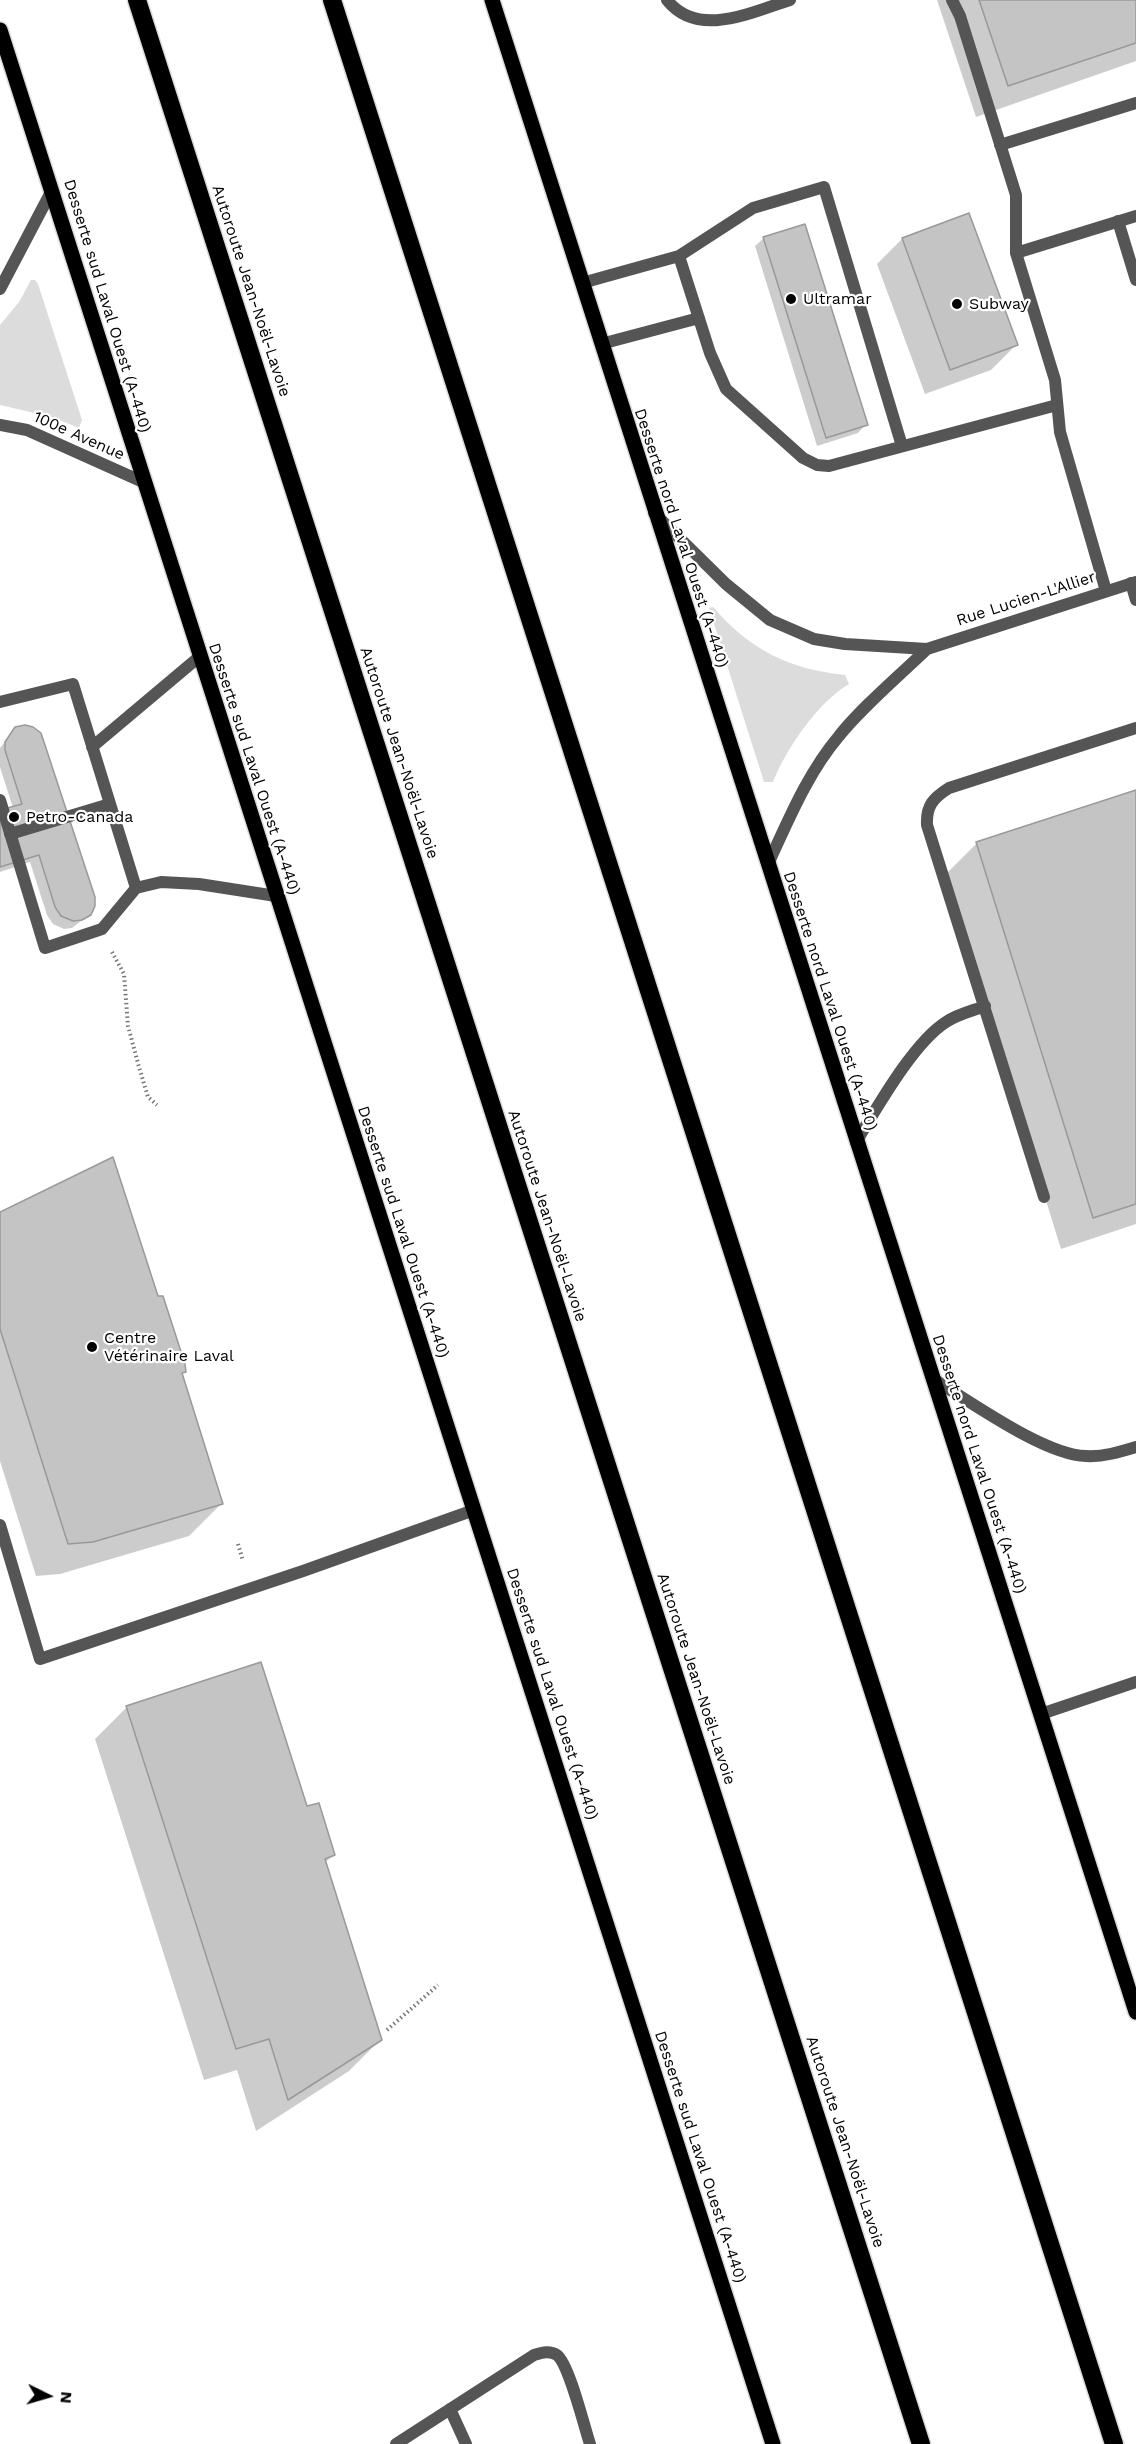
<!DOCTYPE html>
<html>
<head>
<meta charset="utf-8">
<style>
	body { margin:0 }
	#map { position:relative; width:1136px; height:2444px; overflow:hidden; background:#fff; font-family:"Work Sans",sans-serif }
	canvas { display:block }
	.north { position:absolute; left:18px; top:2366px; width:60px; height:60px; -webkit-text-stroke:4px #fff; paint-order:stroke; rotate:95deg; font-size:16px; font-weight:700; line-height:24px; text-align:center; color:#000 }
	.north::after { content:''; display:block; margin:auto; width:21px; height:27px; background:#000; clip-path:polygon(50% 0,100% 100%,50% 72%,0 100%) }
</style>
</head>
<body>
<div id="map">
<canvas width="1136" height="2444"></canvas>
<div class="north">N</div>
</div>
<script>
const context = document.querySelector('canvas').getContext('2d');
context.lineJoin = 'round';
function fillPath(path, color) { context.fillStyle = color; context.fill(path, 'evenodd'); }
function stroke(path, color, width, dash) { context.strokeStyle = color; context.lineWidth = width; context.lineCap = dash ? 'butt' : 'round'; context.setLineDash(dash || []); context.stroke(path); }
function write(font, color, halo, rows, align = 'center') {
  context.font = font + ' "Work Sans",sans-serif'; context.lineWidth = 4.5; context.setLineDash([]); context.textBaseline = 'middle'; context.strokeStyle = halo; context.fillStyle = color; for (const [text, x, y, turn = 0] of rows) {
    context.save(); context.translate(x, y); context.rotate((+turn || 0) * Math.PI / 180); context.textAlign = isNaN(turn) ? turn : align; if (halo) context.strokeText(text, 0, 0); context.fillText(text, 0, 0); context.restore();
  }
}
const green = new Path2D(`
	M31,280H35L38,284L82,420L79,428L52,417L0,405V325L19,302Z
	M713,607C750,650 789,669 845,675L849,684C818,702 786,749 773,782H764L709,608Z`);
const shadow = new Path2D(`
	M937,0H1136V61L976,117Z
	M968,215L1016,345L991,370L925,394L877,264L902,239Z
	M764,238L866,424L858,433L817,446L755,246Z
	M15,729L90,914L72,928L64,929L53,924L47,915L30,862L0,872V812L13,808L0,767V748Z
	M1136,792V1224L1061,1249L945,875L977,843Z
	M0,1213L157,1298L184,1371L181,1374L221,1504L189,1536L60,1574L36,1576L0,1461Z
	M127,1707L306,1808L334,1854L325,1863L381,2039L349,2071L256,2131L237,2070L204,2080L95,1739Z`);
const building = new Path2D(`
	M979,0H1136V43L1008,86Z
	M969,213L1018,345L950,370L902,238Z
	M805,224L868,425L826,438L763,237Z
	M25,725L33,727L41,733L95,897V906L91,915L82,920L73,921L61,916L55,907L39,855L0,867V810L22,804L5,750V742L15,727Z
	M1136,790V1204L1093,1218L976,842Z
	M113,1157L158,1296H163L185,1364L186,1372L182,1373L223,1504L93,1542L68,1544L0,1329V1212Z
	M261,1662L307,1806L319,1803L335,1855L325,1859L382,2040L288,2100L269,2039L236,2049L126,1706Z`);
const path = new Path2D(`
	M112,952L124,974L128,1026L139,1067L148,1097L157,1105
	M238,1544L243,1561
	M387,2030L438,1985`);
const service = new Path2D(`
	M667,0C698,39 752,12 790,0
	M952,0L960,16L1016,195V253L1055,380L1060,432L1106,591
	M1000,145L1136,103
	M1118,221L1136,280
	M1016,253L1136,216
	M679,256L710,353L726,389L803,458L817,465L829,466L1057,405
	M582,283L679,256L753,208L824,187L902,446
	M601,344L699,318
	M1131,583L1136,600
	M0,702L73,684L136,888
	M92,747L199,657
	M0,800L45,948L102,929L136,888L161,882L199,884L276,896
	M10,834L110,804
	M856,1142C877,1108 913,1043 946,1022C958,1014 972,1011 985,1006
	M1044,1197L927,825C926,806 933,798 949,788L1136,728
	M933,1379C970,1401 1044,1455 1086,1456C1103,1457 1120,1452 1136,1447
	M0,1525L40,1659L303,1571L474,1510
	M1041,1714L1136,1682
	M450,2409L466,2444
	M396,2444L534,2355C541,2353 549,2350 557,2355C569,2364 584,2426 590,2444`);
const minor = new Path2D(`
	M654,513L726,584L770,620L814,639L845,644L927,649L1136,582
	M768,864C789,819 807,774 839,736C863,706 899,676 927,649`);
const tertiary = new Path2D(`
	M0,289L52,190
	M0,425L27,430L143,482`);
const primary = new Path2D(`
	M492,0C702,672 922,1341 1136,2012
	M0,30L773,2444`);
const motorway = new Path2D(`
	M137,0L921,2444
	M332,0L1114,2444`);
const markers = [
	[791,299,6,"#000"],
	[957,304,6,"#000"],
	[14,817,6,"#000"],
	[92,1347,6,"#000"]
];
const streetNames = [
	["Autoroute Jean-Noël-Lavoie",251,291,72],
	["Desserte sud Laval Ouest (A-440)",107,306,73],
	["100e Avenue",79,436,24],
	["Desserte nord Laval Ouest (A-440)",681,538,72],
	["Rue Lucien-L'Allier",1026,599,-18],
	["Autoroute Jean-Noël-Lavoie",399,753,72],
	["Desserte sud Laval Ouest (A-440)",254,769,72],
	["Desserte nord Laval Ouest (A-440)",830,1001,72],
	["Autoroute Jean-Noël-Lavoie",547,1216,72],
	["Desserte sud Laval Ouest (A-440)",403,1232,72],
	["Desserte nord Laval Ouest (A-440)",979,1464,72],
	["Autoroute Jean-Noël-Lavoie",696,1679,72],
	["Desserte sud Laval Ouest (A-440)",552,1694,72],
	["Autoroute Jean-Noël-Lavoie",845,2142,72],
	["Desserte sud Laval Ouest (A-440)",700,2157,72]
];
const poiNames = [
	["Ultramar",803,299],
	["Subway",969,304],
	["Petro-Canada",26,817],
	["Centre",104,1338],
	["Vétérinaire Laval",104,1356]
];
fillPath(green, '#dcdcdc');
fillPath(shadow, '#0003');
fillPath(building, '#c4c4c4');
stroke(building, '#999', 1.5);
stroke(primary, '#dbdbdb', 18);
stroke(motorway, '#dbdbdb', 21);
stroke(path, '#777', 4, [1.5, 3]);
stroke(service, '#555', 12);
stroke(minor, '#555', 12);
stroke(tertiary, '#555', 12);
stroke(primary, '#000', 15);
stroke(motorway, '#000', 18);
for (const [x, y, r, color] of markers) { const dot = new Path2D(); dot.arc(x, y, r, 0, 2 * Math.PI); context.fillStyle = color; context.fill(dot); stroke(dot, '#fff', 2); }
write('16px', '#000', '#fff', streetNames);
write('16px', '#000', '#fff', poiNames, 'left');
</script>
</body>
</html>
